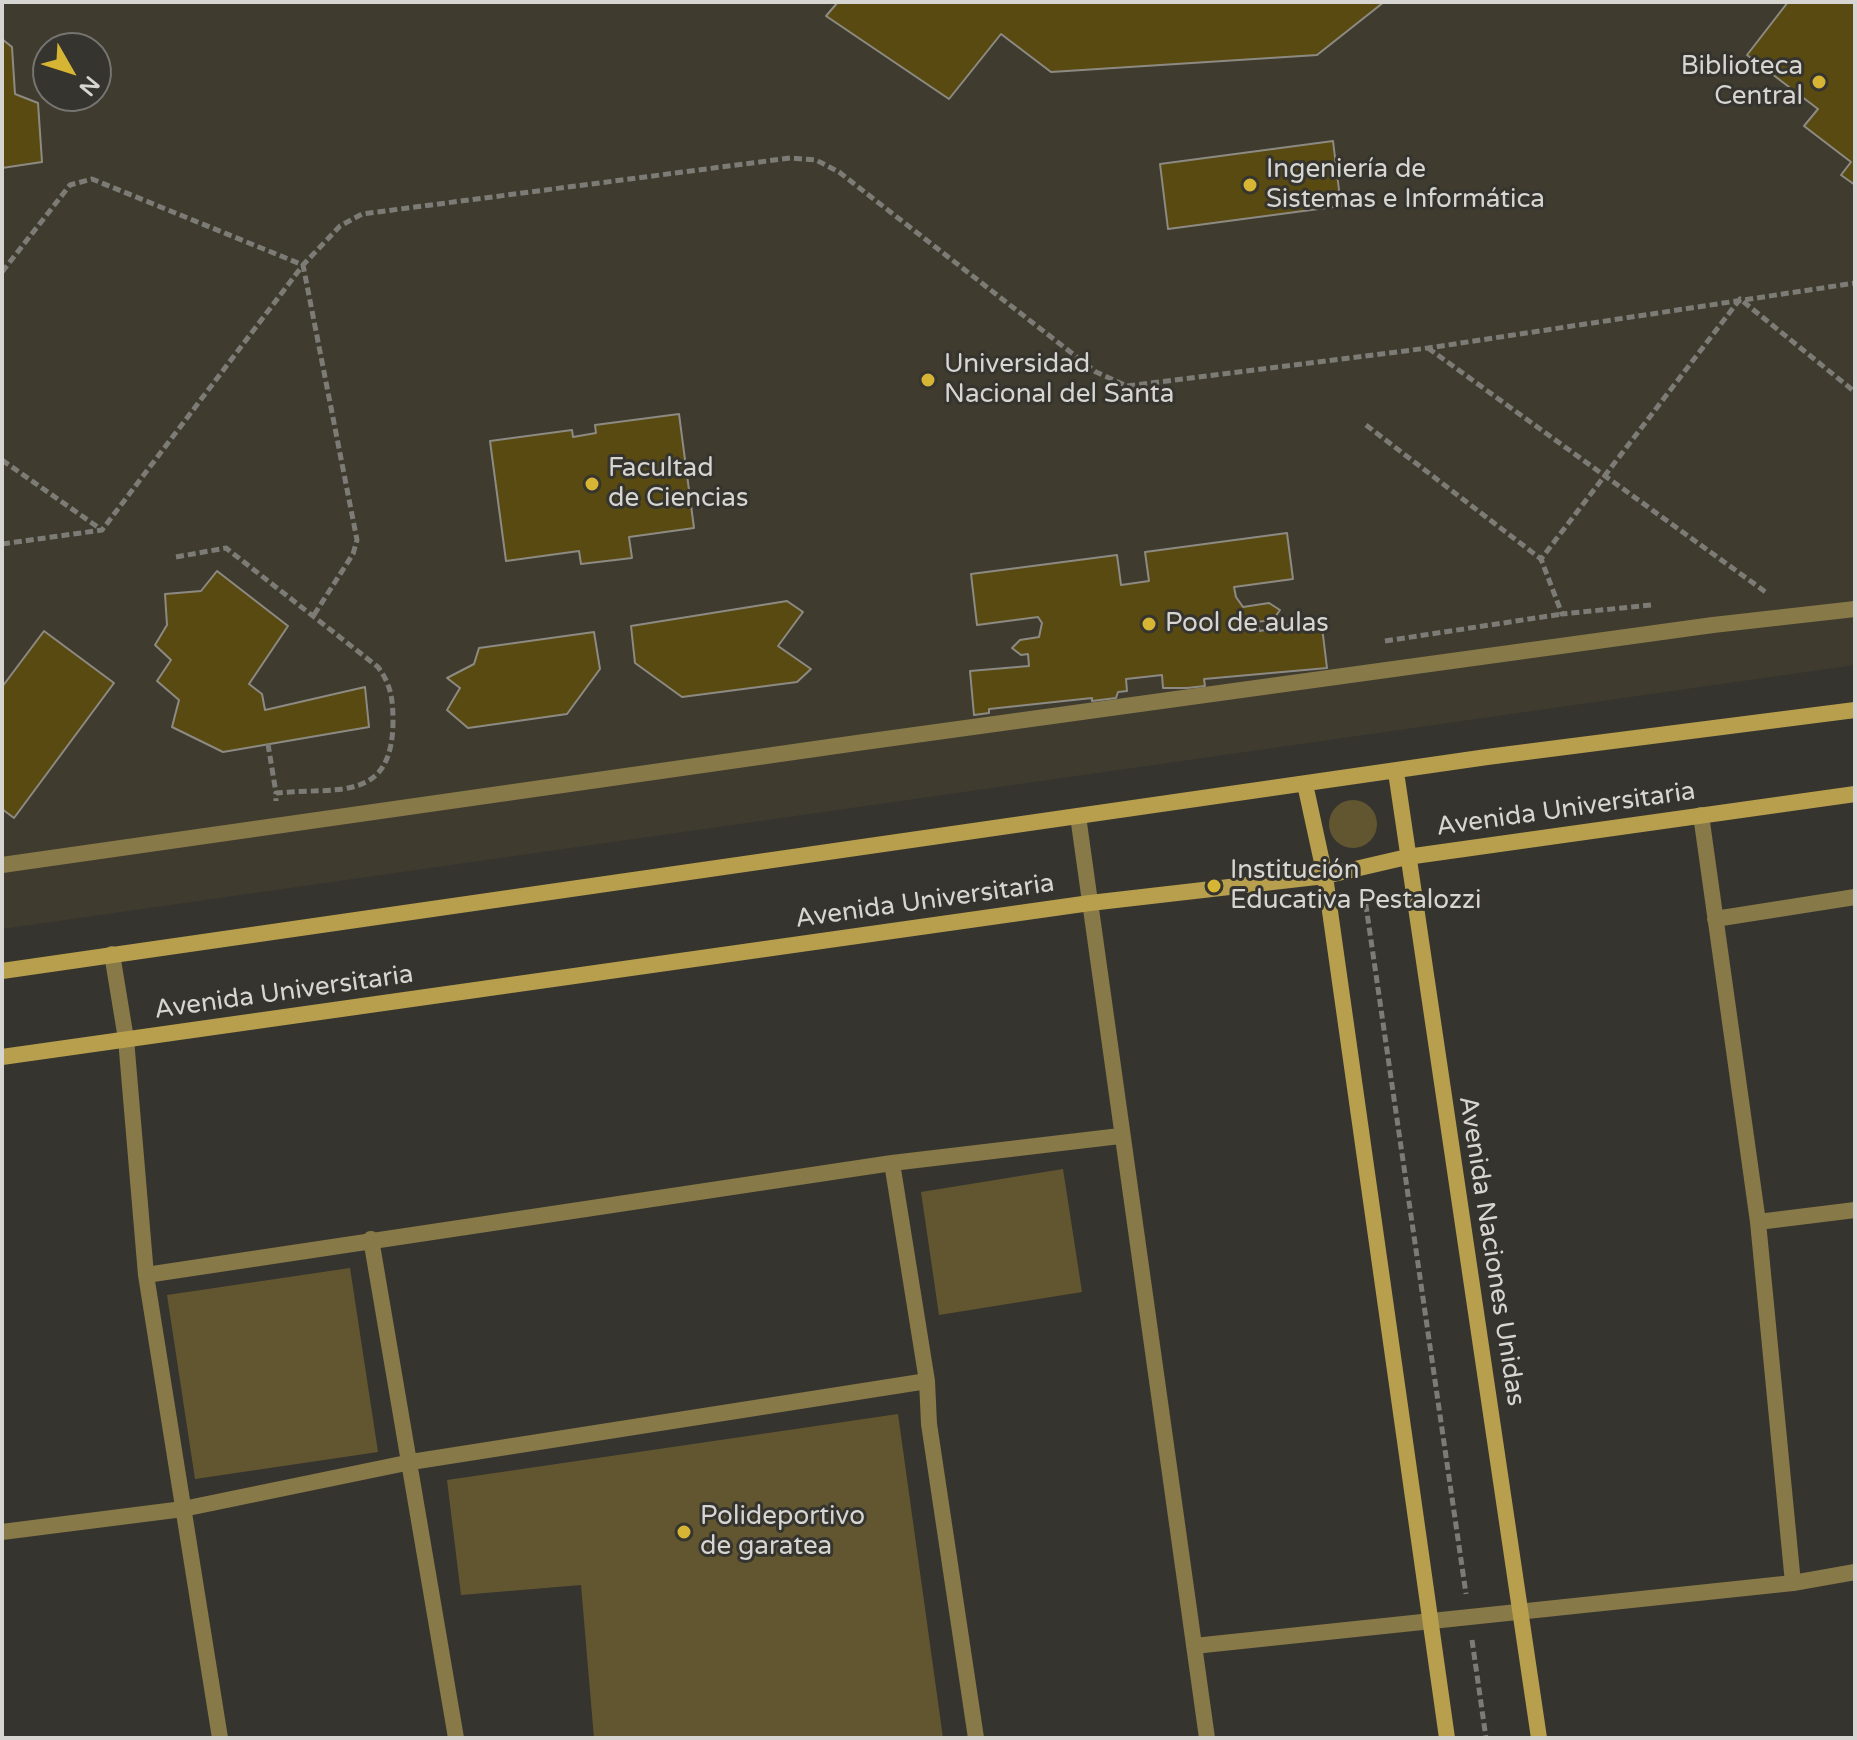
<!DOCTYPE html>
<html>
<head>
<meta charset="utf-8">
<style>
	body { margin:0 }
	#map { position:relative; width:1857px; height:1740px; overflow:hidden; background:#36342e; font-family:"Varela Round",sans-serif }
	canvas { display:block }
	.frame { position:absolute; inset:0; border:4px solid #d6d5d1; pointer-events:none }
	.north { position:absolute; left:32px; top:32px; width:80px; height:80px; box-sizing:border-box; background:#36342e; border:2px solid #76746f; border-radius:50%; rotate:129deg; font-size:22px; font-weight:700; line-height:32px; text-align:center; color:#d6d5d1 }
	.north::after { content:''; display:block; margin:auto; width:28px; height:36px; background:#d6b534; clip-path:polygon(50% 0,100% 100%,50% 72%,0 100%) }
</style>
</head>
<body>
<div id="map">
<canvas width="1857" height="1740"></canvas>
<div class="frame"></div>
<div class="north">N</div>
</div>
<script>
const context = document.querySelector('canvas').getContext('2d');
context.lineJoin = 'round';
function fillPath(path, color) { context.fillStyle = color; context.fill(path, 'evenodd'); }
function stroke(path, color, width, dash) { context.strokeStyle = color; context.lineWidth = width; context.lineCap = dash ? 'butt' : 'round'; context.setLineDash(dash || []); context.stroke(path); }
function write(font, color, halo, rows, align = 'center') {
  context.font = font + ' "Varela Round",sans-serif'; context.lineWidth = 6; context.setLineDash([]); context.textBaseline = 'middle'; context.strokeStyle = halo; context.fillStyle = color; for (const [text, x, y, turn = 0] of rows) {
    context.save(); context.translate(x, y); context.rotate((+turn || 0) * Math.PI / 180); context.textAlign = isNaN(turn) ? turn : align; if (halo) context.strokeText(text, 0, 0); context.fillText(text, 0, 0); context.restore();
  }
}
const built = new Path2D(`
	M2,2H1855V665L2,929ZM48,48H96V96H48Z`);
const green = new Path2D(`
	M1329 824a24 24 0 1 1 48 0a24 24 0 1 1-48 0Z
	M1063,1169L1082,1292L939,1315L921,1192Z
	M350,1268L378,1452L195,1479L167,1295Z
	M898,1414L943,1738H594L581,1585L461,1595L447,1480Z`);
const building = new Path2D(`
	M838,2H1384L1317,55L1051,72L1001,34L949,99L826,16Z
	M1788,2H1855V185L1841,175L1851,162L1804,126L1818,109L1747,55Z
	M2,39L12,47L15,94L38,103L42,162L2,168Z
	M1333,141L1341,206L1168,229L1160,164Z
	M679,414L694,528L629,537L632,558L581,564L579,551L506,561L490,441L572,430L573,437L596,433L595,425Z
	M1287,533L1293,579L1234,587L1236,597L1243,607L1269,603L1280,610L1273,620L1256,622L1260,631L1321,619L1327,668L1204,679L1205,686L1187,688H1163L1162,675L1126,679L1127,691L1118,692L1116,698L1092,701V698L989,709V713L974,715L970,671L1029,666L1028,654L1021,655L1012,648L1020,640L1039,637L1042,623L1038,617L977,625L971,574L1117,555L1121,585L1149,581L1145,552Z
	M217,571L288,626L249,684L262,694L265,710L365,687L369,727L223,752L172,727L179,700L157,681L171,660L155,645L167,625L165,594L201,591Z
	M787,601L803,612L778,646L811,669L797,682L682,697L635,663L631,626Z
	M44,631L114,683L14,818L2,809V687Z
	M594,632L600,669L567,714L468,728L447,710L460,688L447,678L474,664L479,648Z`);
const path = new Path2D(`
	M2,272L70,185L92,179L303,265L357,540L353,554L312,618
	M1428,348L1767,593
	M1366,425L1541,559
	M2,460L102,530
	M2,544L102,530L303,265L340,226L362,214L790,158L816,160L839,172L1096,372L1127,386L1428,348L1855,283
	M176,557L226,548L378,667C392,686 393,701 393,724C391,803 337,787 276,793V801
	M1651,605L1562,614L1541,559L1740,299L1855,392
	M1385,641L1562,614
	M268,744L276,793
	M1364,892L1466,1594
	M1472,1640L1486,1738`);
const service = new Path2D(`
	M2,865L864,742L1713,625L1855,609`);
const minor = new Path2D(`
	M1701,815L1758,1222L1793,1583
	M1078,816L1207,1738
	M1715,919L1855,897
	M112,954L126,1039L146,1275L220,1738
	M892,1163L927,1381L929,1424L976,1738
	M1758,1222L1855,1210
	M371,1239L456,1738
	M146,1275L892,1163L1120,1136
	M2,1532L183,1509L411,1462L927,1381
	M1194,1646L1793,1583L1855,1572`);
const secondary = new Path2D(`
	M1396,772L1539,1738
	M1305,784L1325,876L1447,1738
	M2,971L1487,757L1855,710
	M2,1057L1090,903L1325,876L1407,857L1855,794`);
const markers = [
	[1819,82,8,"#d6b534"],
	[1250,185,8,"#d6b534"],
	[928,380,8,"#d6b534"],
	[592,484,8,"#d6b534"],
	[1149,624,8,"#d6b534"],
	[1214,886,8,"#d6b534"],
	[684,1532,8,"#d6b534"]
];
const poiNames = [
	["Biblioteca",1803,67,"right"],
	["Central",1803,97,"right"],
	["Ingeniería de",1266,170],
	["Sistemas e Informática",1266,200],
	["Universidad",944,365],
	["Nacional del Santa",944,395],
	["Facultad",608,469],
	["de Ciencias",608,499],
	["Pool de aulas",1165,624],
	["Institución",1230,871],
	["Educativa Pestalozzi",1230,901],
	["Polideportivo",700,1517],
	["de garatea",700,1547]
];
const streetNames = [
	["Avenida Universitaria",1566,810,-8],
	["Avenida Universitaria",925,902,-8],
	["Avenida Universitaria",284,993,-8],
	["Avenida Naciones Unidas",1491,1251,81]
];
fillPath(built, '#3f3b2f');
fillPath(green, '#625631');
fillPath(building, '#594a11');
stroke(building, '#8c8a83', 2);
stroke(path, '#7d7b76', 5, [8, 4]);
stroke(service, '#877948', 16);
stroke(minor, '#877948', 16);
stroke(secondary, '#b79f4e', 16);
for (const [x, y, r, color] of markers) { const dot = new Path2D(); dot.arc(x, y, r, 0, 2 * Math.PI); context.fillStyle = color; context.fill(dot); stroke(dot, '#36342e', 3); }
write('26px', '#d6d5d1', '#36342e', poiNames, 'left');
write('26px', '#d6d5d1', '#36342e', streetNames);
</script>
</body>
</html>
